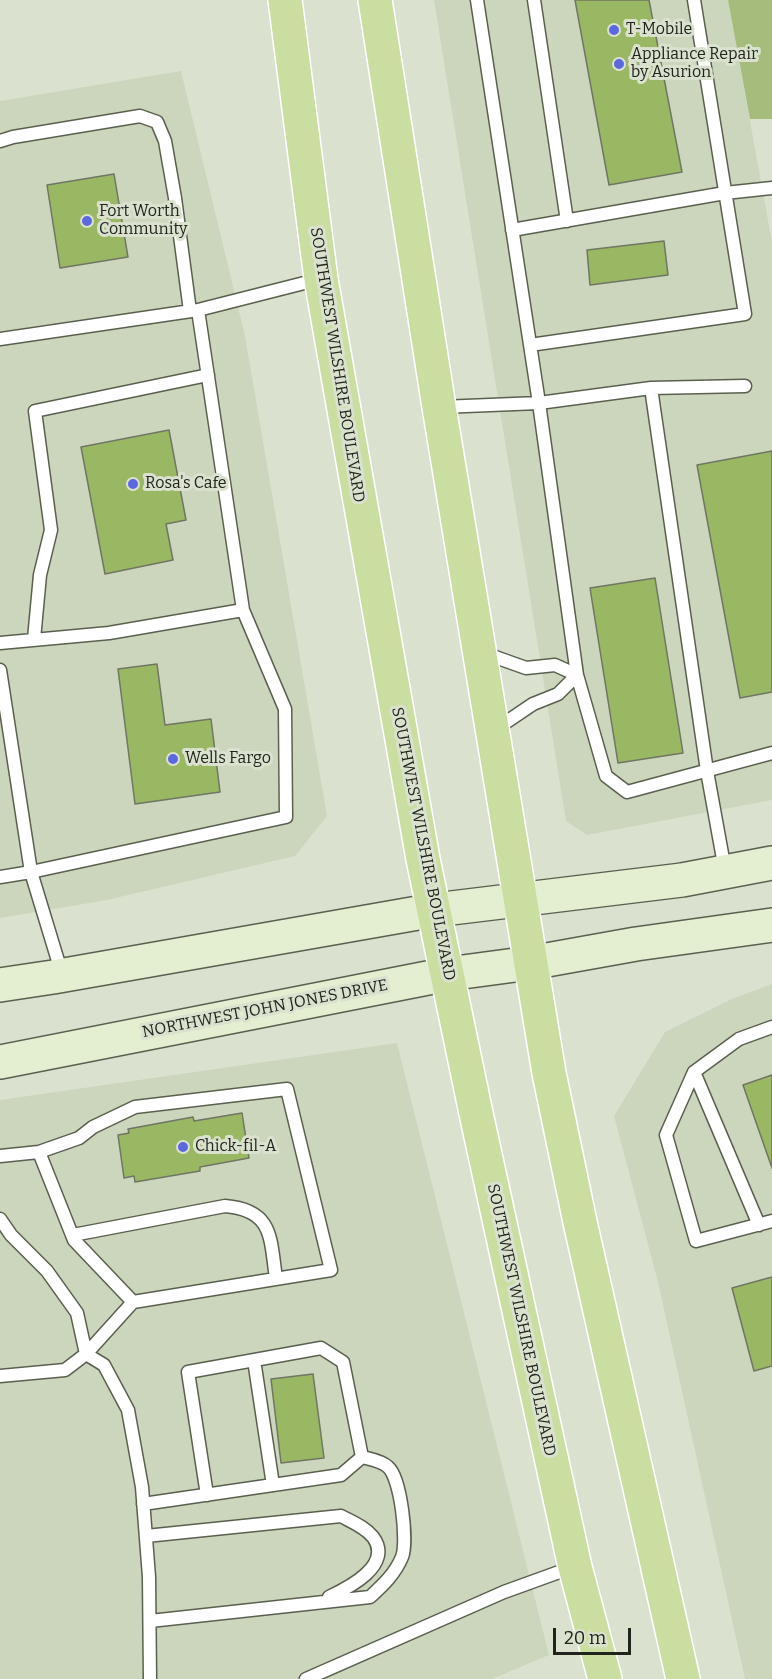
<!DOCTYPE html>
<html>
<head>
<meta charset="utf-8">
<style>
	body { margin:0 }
	#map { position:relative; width:772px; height:1679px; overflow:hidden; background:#dae2cf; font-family:Bitter,serif }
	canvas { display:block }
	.scale { position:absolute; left:553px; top:1628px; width:78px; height:27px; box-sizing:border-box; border:3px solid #21241c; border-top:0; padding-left:8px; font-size:18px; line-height:21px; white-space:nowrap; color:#21241c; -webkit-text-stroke:4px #dae2cf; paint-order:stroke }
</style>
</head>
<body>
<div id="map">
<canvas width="772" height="1679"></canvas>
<div class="scale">20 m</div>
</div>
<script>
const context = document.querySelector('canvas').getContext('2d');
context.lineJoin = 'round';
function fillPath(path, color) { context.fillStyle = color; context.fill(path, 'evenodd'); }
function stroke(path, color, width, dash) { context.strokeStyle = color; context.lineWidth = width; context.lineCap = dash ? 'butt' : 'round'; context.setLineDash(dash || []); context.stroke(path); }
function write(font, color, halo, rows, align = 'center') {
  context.font = font + ' Bitter,serif'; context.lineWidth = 6; context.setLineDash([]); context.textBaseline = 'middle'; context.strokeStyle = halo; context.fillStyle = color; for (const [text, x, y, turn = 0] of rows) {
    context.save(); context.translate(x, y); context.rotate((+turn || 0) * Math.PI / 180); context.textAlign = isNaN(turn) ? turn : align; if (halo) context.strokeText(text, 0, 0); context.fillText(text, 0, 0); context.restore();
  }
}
const built = new Path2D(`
	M434,0H728L772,242V800L587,835L566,821Z
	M181,71L245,336L327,816L295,856L107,900L0,918V101Z
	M772,984V1679H745L658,1282L614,1116L665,1032L734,998Z
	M397,1043L549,1655L492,1679H0V1100Z`);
const green = new Path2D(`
	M728,0H772V119H750Z`);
const building = new Path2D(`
	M575,0H649L682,172L609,185Z
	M114,174L128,257L60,268L47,185Z
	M664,241L668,275L590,285L587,250Z
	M169,430L186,520L166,524L173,560L105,574L81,447Z
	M772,451V692L740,698L697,465Z
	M655,578L683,753L618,763L590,588Z
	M157,664L165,725L211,719L220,792L135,804L118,669Z
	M772,1075V1168L743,1085Z
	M242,1113L249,1158L200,1167V1171L135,1182L134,1176L124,1178L118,1135L129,1133L128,1129L193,1117L194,1121Z
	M772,1277V1366L754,1371L732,1288Z
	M313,1374L324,1458L281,1463L271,1379Z`);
const lane = new Path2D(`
	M477,0L539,403L577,675L606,776L627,792L772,753
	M534,0L567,221
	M0,141L13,137L140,116L157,122L165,141L175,198L190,311
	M512,230L725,193L772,188
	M0,339L198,310L320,279
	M530,345L745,314L694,0
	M651,388L745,386
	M441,407L539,403L651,388L707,771L725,870
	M34,639L40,575L51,530L35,411L208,375
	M0,643L109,633L243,610
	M484,653L526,668L555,665L577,675
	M0,670L31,872L286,817L285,709L243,610L198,310
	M496,729L533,704L558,694L577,675
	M0,877L31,872L62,974
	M772,1027L739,1039L694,1072L666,1135L696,1241L772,1221
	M694,1072L759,1225
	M39,1152L74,1240L133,1302
	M0,1156L39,1152L79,1138L93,1127L135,1107L287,1089L331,1270L133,1302L86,1354L104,1365L128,1410L142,1487L149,1577L150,1679
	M0,1219L11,1235L47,1271L77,1313L86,1354L65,1370L0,1376
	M73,1235L225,1206C274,1210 270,1239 276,1278
	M254,1360L273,1485
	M143,1504L341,1475L362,1457L343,1362L321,1348L188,1372L207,1495
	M146,1536L341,1516C352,1522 365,1527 373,1537C394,1565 348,1588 329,1597
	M150,1621L370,1597C383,1585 395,1574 402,1557C408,1542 401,1478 388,1467C382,1461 370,1459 362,1457
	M306,1679L504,1592L573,1567`);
const secondary = new Path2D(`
	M0,985L53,977L435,910L682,880L772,863
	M0,1062L448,974L530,963L636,944L772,925`);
const primary = new Path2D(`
	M285,0L321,279L423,859L477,1118L575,1567L605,1679
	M375,0L439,407L549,1073L580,1222L683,1679`);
const markers = [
	[614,30,6,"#5c68e0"],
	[619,64,6,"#5c68e0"],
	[87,221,6,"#5c68e0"],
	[133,484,6,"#5c68e0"],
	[173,759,6,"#5c68e0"],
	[183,1147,6,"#5c68e0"]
];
const poiNames = [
	["T-Mobile",626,30],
	["Appliance Repair",631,55],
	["by Asurion",631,73],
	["Fort Worth",99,212],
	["Community",99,230],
	["Rosa's Cafe",145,484],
	["Wells Fargo",185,759],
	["Chick-fil-A",195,1147]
];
const streetNames = [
	["SOUTHWEST WILSHIRE BOULEVARD",337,365,81],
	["SOUTHWEST WILSHIRE BOULEVARD",423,844,79],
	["NORTHWEST JOHN JONES DRIVE",265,1009,-11],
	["SOUTHWEST WILSHIRE BOULEVARD",521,1320,78]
];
fillPath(built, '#ccd6bd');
fillPath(green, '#a5bc7d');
fillPath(building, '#9ab763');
stroke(building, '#6f7664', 1.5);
stroke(lane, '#5a604f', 15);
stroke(secondary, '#5a604f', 36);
stroke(primary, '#fff', 36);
stroke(lane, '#fff', 12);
stroke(secondary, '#e4eed0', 33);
stroke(primary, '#c9dea0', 33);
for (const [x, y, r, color] of markers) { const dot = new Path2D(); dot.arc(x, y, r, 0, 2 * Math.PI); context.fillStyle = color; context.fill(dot); stroke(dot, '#dae2cf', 2); }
write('16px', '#21241c', '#dae2cf', poiNames, 'left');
write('16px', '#21241c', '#dae2cf', streetNames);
</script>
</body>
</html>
